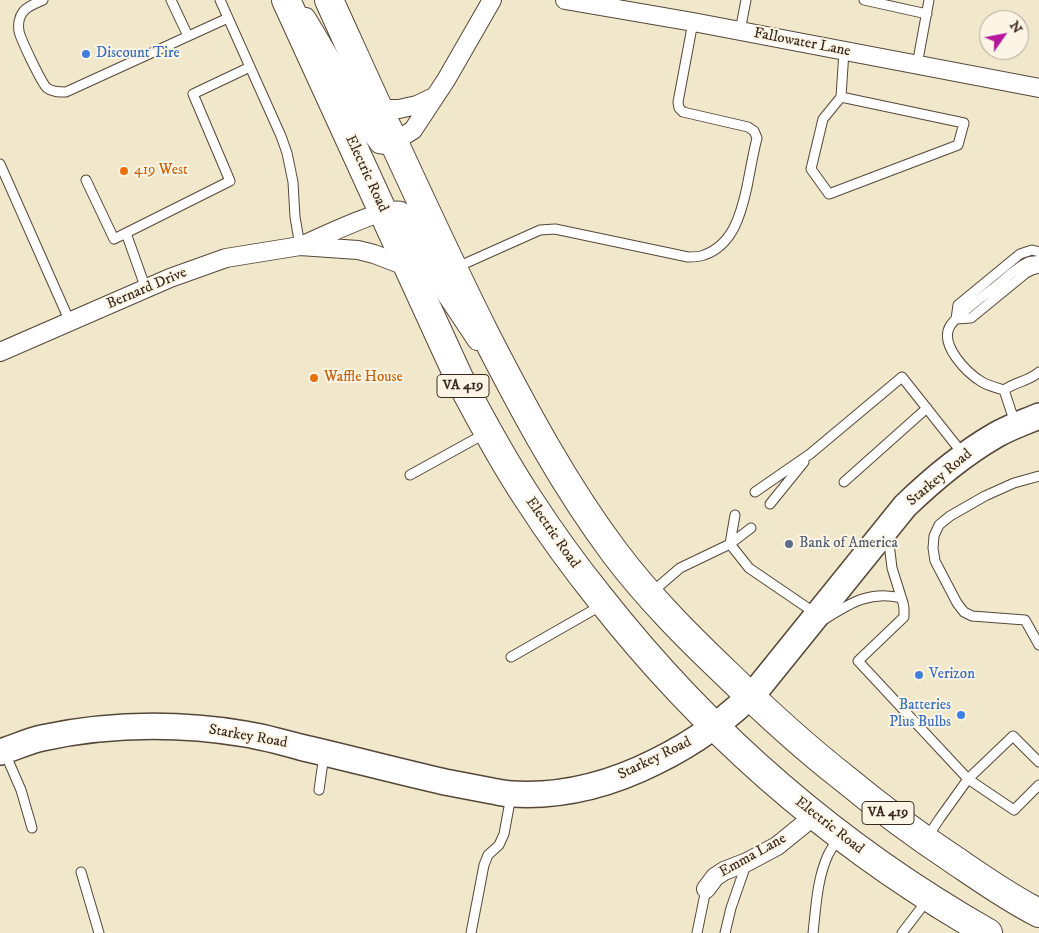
<!DOCTYPE html>
<html>
<head>
<meta charset="utf-8">
<style>
	body { margin:0 }
	#map { position:relative; width:1039px; height:933px; overflow:hidden; background:#f1e8cc; font-family:"IM FELL DW Pica",serif }
	canvas { display:block }
	.north { position:absolute; left:979px; top:10px; width:50px; height:50px; box-sizing:border-box; background:#fcf5e5; border:1px solid #afa495; border-radius:50%; rotate:57deg; font-size:14px; font-weight:700; line-height:20px; text-align:center; color:#3b2a1e }
	.north::after { content:''; display:block; margin:auto; width:18px; height:22px; background:#b5179e; clip-path:polygon(50% 0,100% 100%,50% 72%,0 100%) }
</style>
</head>
<body>
<div id="map">
<canvas width="1039" height="933"></canvas>
<div class="north">N</div>
</div>
<script>
const context = document.querySelector('canvas').getContext('2d');
context.lineJoin = 'round';
function stroke(path, color, width, dash) { context.strokeStyle = color; context.lineWidth = width; context.lineCap = dash ? 'butt' : 'round'; context.setLineDash(dash || []); context.stroke(path); }
function write(font, color, halo, rows, align = 'center') {
  context.font = font + ' "IM FELL DW Pica",serif'; context.lineWidth = 4; context.setLineDash([]); context.textBaseline = 'middle'; context.strokeStyle = halo; context.fillStyle = color; for (const [text, x, y, turn = 0] of rows) {
    context.save(); context.translate(x, y); context.rotate((+turn || 0) * Math.PI / 180); context.textAlign = isNaN(turn) ? turn : align; if (halo) context.strokeText(text, 0, 0); context.fillText(text, 0, 0); context.restore();
  }
}
const lane = new Path2D(`
	M43,0C37,3 27,6 23,12C19,17 18,25 19,31C20,38 42,84 47,88C52,92 59,92 66,92L228,18
	M171,0L188,36
	M220,0L281,136L287,153L293,182L295,217L300,246
	M864,0L927,14
	M740,31L746,0
	M917,65L929,0
	M841,97L964,123L958,145L829,194L811,169L823,119L841,97L844,51
	M0,164L70,322
	M86,180L114,239L230,181L193,94L250,67
	M126,233L146,289
	M455,268L540,230L555,229L688,257C693,257 699,257 704,255C733,245 741,214 747,187C750,171 753,154 757,138L754,131L748,127L683,112L679,108L678,102L693,22
	M956,319L958,305L1020,254L1032,250L1039,252
	M956,319L971,318L1026,273L1032,270L1039,268
	M1004,390C997,388 989,386 982,382C967,373 939,345 950,326C956,316 980,299 991,290C1002,282 1015,268 1028,262C1031,261 1035,261 1039,260
	M1015,423L1004,390C1015,382 1029,381 1039,372
	M410,475L486,433
	M1039,476L1014,483L985,496L950,516L939,525L934,536L933,548L935,561L957,603L964,612L972,616L1025,620L1039,645
	M844,482L927,408
	M755,492L810,454L902,377L963,454
	M770,504L804,462
	M735,515L730,544L749,568L815,613
	M888,535L892,568L903,603L904,608V617L858,661L968,779L1014,810L1039,785
	M651,593L680,568L730,544L751,528
	M825,619C850,603 871,590 901,598
	M511,657L602,605
	M4,751L21,790L32,828
	M319,790L324,755
	M926,839L940,818L968,779L1013,736L1039,762
	M81,872L99,933
	M471,933L484,865L488,855L499,845L504,834L511,796
	M697,933L706,889
	M725,933L731,908L747,862
	M813,933C816,907 817,879 828,855C831,849 835,843 838,838
	M902,933L928,899`);
const street = new Path2D(`
	M565,0L693,22L1039,88
	M306,17C319,38 331,59 343,80C355,103 362,123 379,144L386,145L394,142L413,130L446,80L492,0
	M379,109H399L417,105L434,97
	M303,245C319,238 387,205 401,211C406,213 409,218 411,223L445,293L477,341
	M0,352L170,278L226,258L300,246L358,250L374,254L408,267
	M706,889L715,877L724,871L747,862L777,846L814,816`);
const secondary = new Path2D(`
	M0,752C14,748 28,741 42,738C108,724 178,723 245,734C264,737 282,742 300,747C348,758 396,771 445,782C460,785 476,788 492,791C498,792 505,794 512,794C561,797 611,784 655,762C694,743 729,718 759,687L905,506C933,479 963,454 996,435C1010,427 1025,422 1039,416`);
const primary = new Path2D(`
	M286,0L459,378C481,420 503,461 529,500C551,534 575,567 600,598C707,734 837,847 988,933
	M329,0C380,112 430,224 485,334C524,410 564,485 615,553C649,598 688,637 728,675C765,711 803,746 844,778C879,807 915,834 953,859C981,878 1009,898 1039,913`);
const markers = [
	[86,54,5,"#3f7fe0"],
	[124,171,5,"#e8710a"],
	[314,378,5,"#e8710a"],
	[789,544,5,"#5c6f8a"],
	[919,675,5,"#3f7fe0"],
	[961,715,5,"#3f7fe0"]
];
const shields = [
	[463,386,52],
	[888,813,52]
];
const shieldNames = [
	["VA 419",463,386],
	["VA 419",888,813]
];
const streetNames = [
	["Fallowater Lane",802,43,11],
	["Electric Road",366,174,65],
	["Bernard Drive",147,289,-23],
	["Starkey Road",940,478,-40],
	["Electric Road",552,533,55],
	["Starkey Road",248,737,10],
	["Starkey Road",655,759,-26],
	["Electric Road",829,826,38],
	["Emma Lane",753,856,-29]
];
const shopNames = [
	["Discount Tire",96,54],
	["Verizon",929,675],
	["Batteries",951,706,"right"],
	["Plus Bulbs",951,723,"right"]
];
const foodNames = [
	["419 West",134,171],
	["Waffle House",324,378]
];
const serviceNames = [
	["Bank of America",799,544]
];
stroke(lane, '#564638', 11);
stroke(street, '#564638', 20);
stroke(secondary, '#564638', 28);
stroke(primary, '#564638', 30);
stroke(lane, '#fff', 9);
stroke(street, '#fff', 18);
stroke(secondary, '#fff', 25);
stroke(primary, '#fff', 28);
for (const [x, y, r, color] of markers) { const dot = new Path2D(); dot.arc(x, y, r, 0, 2 * Math.PI); context.fillStyle = color; context.fill(dot); stroke(dot, '#fcf5e5', 2); }
for (const [x, y, w] of shields) { const box = new Path2D(); box.roundRect(x - w / 2, y - 11.5, w, 23, 4); context.fillStyle = '#fcf5e5'; context.fill(box); stroke(box, '#3b2a1e', 1); }
write('bold 14px', '#3b2a1e', null, shieldNames);
write('15px', '#3b2a1e', '#fcf5e5', streetNames);
write('15px', '#366cbe', '#fcf5e5', shopNames, 'left');
write('15px', '#c56008', '#fcf5e5', foodNames, 'left');
write('15px', '#4e5e75', '#fcf5e5', serviceNames, 'left');
</script>
</body>
</html>
